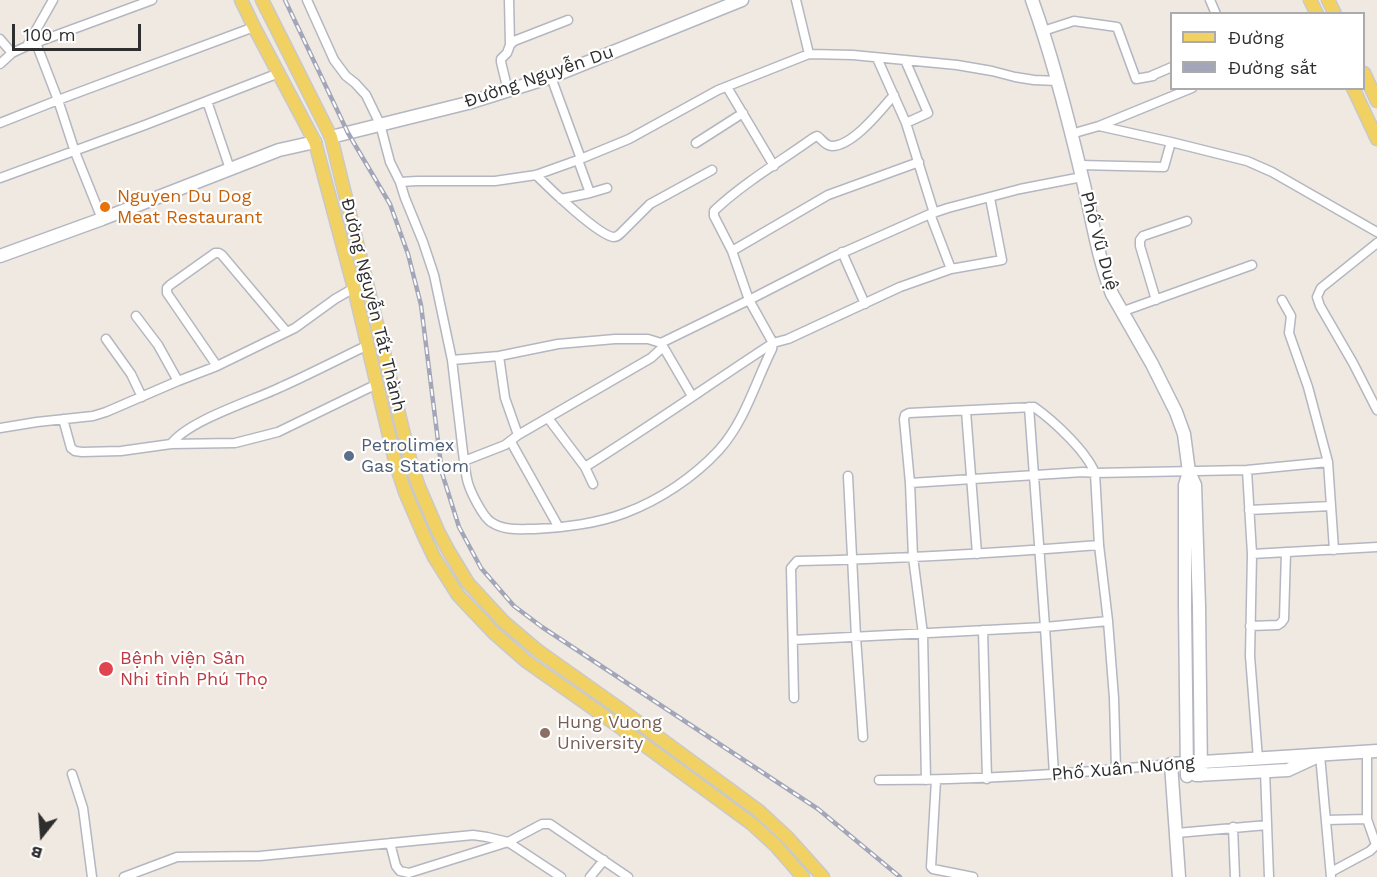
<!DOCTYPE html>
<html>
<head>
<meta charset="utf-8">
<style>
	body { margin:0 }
	#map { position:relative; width:1377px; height:877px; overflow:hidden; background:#efe9e1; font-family:"Work Sans",sans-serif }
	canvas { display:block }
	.legend { position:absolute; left:1170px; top:12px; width:195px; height:78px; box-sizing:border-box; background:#fff; border:2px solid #ababab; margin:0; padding:8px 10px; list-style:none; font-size:18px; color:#2e2e2e }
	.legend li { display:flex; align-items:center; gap:12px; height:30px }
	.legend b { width:30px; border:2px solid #ababab }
	.north { position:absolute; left:12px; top:805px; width:60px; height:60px; -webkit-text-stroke:4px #fff; paint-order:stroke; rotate:197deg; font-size:16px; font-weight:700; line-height:24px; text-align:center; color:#2e2e2e }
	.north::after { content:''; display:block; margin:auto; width:21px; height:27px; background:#2e2e2e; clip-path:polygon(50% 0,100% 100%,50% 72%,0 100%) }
	.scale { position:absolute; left:12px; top:24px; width:129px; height:27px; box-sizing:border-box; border:3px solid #2e2e2e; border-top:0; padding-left:8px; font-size:18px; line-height:21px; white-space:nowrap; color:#2e2e2e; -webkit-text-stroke:4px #fff; paint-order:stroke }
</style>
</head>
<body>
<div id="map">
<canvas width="1377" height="877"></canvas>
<ul class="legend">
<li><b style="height:8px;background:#f2d163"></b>Đường</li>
<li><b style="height:8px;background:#a3a6b8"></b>Đường sắt</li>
</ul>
<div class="north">B</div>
<div class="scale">100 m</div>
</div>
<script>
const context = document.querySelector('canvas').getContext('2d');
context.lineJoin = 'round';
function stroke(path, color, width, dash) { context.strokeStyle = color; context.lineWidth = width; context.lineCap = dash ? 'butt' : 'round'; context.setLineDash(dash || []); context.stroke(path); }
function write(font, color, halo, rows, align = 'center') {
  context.font = font + ' "Work Sans",sans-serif'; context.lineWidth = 4.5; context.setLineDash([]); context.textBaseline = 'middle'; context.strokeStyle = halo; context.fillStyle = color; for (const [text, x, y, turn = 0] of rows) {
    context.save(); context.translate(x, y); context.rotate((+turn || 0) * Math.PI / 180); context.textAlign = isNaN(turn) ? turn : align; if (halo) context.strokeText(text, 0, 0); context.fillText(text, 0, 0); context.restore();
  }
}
const street = new Path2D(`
	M307,0L334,60L346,76L355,83L366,95L380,124L390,162L400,182L405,198L423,242L434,275L452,360L464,461L505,445L518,435L651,358L663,347
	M509,0L510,45
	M796,0L809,54
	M1210,0L1216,14
	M1043,31L1074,21L1117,27L1136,79L1153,76
	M0,39L12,53
	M36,43L58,100L75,152L102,219
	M27,46L53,0
	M877,58L906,123L934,213
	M905,60L928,113L906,123
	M0,64L12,53L27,46L152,0
	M1151,76L1172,67
	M551,77L581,159
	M727,87L774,166
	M508,91L501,62V59L507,53L510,45L514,41L568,20
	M894,95C881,110 853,146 832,146C825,146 822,139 817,136L813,138C781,161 745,182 716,209L714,211V216L732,251L828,195L919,162
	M207,101L230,169
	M0,123L58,100L254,27
	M1099,126L1171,142L1247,161L1272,172L1377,232
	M1071,134L1099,126L1192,88
	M696,143L743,113
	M578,160L590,193
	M1079,165L1164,167L1171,142
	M536,175C547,186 600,237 614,237C617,237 619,235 622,232L650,204L712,170
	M0,178L145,125L279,73
	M400,182L417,181H495L536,175L578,160L629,139L718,90L809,54L853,55L957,65L992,71L1015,77L1034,80L1058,81
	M561,199L590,193L607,188
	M930,214L951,269
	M1377,243L1321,288L1317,297L1320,306L1353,363L1377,410
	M842,252L865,304
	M1156,300L1140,246V240L1143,236L1187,221
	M1282,300L1291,316L1289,333L1308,387L1328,462L1334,550
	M1121,312L1252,265
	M136,316L158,345L178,381
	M106,339L131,374L142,397
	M661,343L692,396
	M499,356L505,398L518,435
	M452,360L499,356L558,344L615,339H648L661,343L749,300L833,257L930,214L948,208L1020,189L1082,177
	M217,366L167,293V288L170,285L215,253H219L222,255L286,331
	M1029,407L1045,627L1054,774
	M966,411L977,554
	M548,418L585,467
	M63,419L71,448L75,451L82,452L121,451L171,444L235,443L278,432L377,384
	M0,428L37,422L93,416L106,412L178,381L217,366L295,328L335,299L354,288
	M511,442L558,526
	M171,444C189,420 252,401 281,387C310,374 339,359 368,345
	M464,461C465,468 466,476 468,483C471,493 483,517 491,522C504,531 520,529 535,529C563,528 599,523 625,513C660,500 694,477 719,450C745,421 755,383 772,349L773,343L749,300L732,251
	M1247,470L1252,554L1250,656L1258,759
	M848,476L856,637L863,737
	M910,483L1083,472L1095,473L1247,470L1328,462
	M593,484L585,467C649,427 710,384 773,343L788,339L900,287L951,269L1002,260L990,198
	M1249,510L1331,506
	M1252,554L1377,547
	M1250,626L1278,625L1281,623L1284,619L1286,552
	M983,630L987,779
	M793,640L1045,627L1108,621
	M794,698L791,568L797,561C898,559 998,553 1099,545
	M1367,751V819L1376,845
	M1320,755L1331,877
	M1265,771L1269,877
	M72,774L83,808L92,877
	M879,780C976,780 1073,774 1171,764
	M926,780L923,634L913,557L910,483L904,419L905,415L909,413L1034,407C1054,421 1086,451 1095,473L1099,545L1108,621L1114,698L1116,770
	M936,780L931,867L933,869L973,877
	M1326,820L1367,819
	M1233,827L1235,877
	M1177,833L1267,825
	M390,843L396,866L400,871L409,873L508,842L542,824H550L628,877
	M1331,872L1370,851L1377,844
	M124,877L177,857L260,856L473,835L487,837L508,842L561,877
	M590,877L604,860`);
const secondary = new Path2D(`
	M1032,0C1053,58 1068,118 1082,177C1092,216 1097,256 1112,294L1152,364L1176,412L1184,434L1189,472L1195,485L1199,606L1201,775
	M331,137L468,103L551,77L742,0
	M0,256L102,219L279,150L315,142
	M1196,775L1288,770L1314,758
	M1187,776L1185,606V485L1189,472
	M1179,877L1171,764L1377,751`);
const primary = new Path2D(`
	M241,0L254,27L315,142L354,288L396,465L405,492L424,536L434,557L458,595L494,633L526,661L617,725L752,824L776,846L803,877
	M262,0L331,137L411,463L419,487L438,531L448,550L468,583L504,622L537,650L623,711L759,811L788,838L823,877
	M1310,0L1317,14
	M1328,0L1335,14
	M1364,73L1377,101
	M1353,88L1377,139`);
const rail = new Path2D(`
	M285,0L348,133L390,204L408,254L421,305L442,473L459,527L481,568L514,606L542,627L818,809L900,877`);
const markers = [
	[105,207,6,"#e8710a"],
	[349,456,6,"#5c6f8a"],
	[106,669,8,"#e0444e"],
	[545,733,6,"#8d6e63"]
];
const streetNames = [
	["Đường Nguyễn Du",539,77,-19],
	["Phố Vũ Duệ",1099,241,75],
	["Đường Nguyễn Tất Thành",373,305,76],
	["Phố Xuân Nương",1123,769,-5]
];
const foodNames = [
	["Nguyen Du Dog",117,197],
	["Meat Restaurant",117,218]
];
const serviceNames = [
	["Petrolimex",361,446],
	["Gas Statiom",361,467]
];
const healthNames = [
	["Bệnh viện Sản",120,659],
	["Nhi tỉnh Phú Thọ",120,680]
];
const educationNames = [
	["Hung Vuong",557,723],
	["University",557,744]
];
stroke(street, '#b4b7c1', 11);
stroke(secondary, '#b4b7c1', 15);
stroke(primary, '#c9c9c9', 15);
stroke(street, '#fff', 8);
stroke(secondary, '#fff', 12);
stroke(primary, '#f2d163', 12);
stroke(rail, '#a3a6b8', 4.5);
stroke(rail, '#fff', 2, [7]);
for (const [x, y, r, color] of markers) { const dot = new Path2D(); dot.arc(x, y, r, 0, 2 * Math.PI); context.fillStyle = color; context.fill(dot); stroke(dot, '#fff', 2); }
write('18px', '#2e2e2e', '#fff', streetNames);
write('18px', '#c56008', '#fff', foodNames, 'left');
write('18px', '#4e5e75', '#fff', serviceNames, 'left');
write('18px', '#be3a42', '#fff', healthNames, 'left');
write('18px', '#785e54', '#fff', educationNames, 'left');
</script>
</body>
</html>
